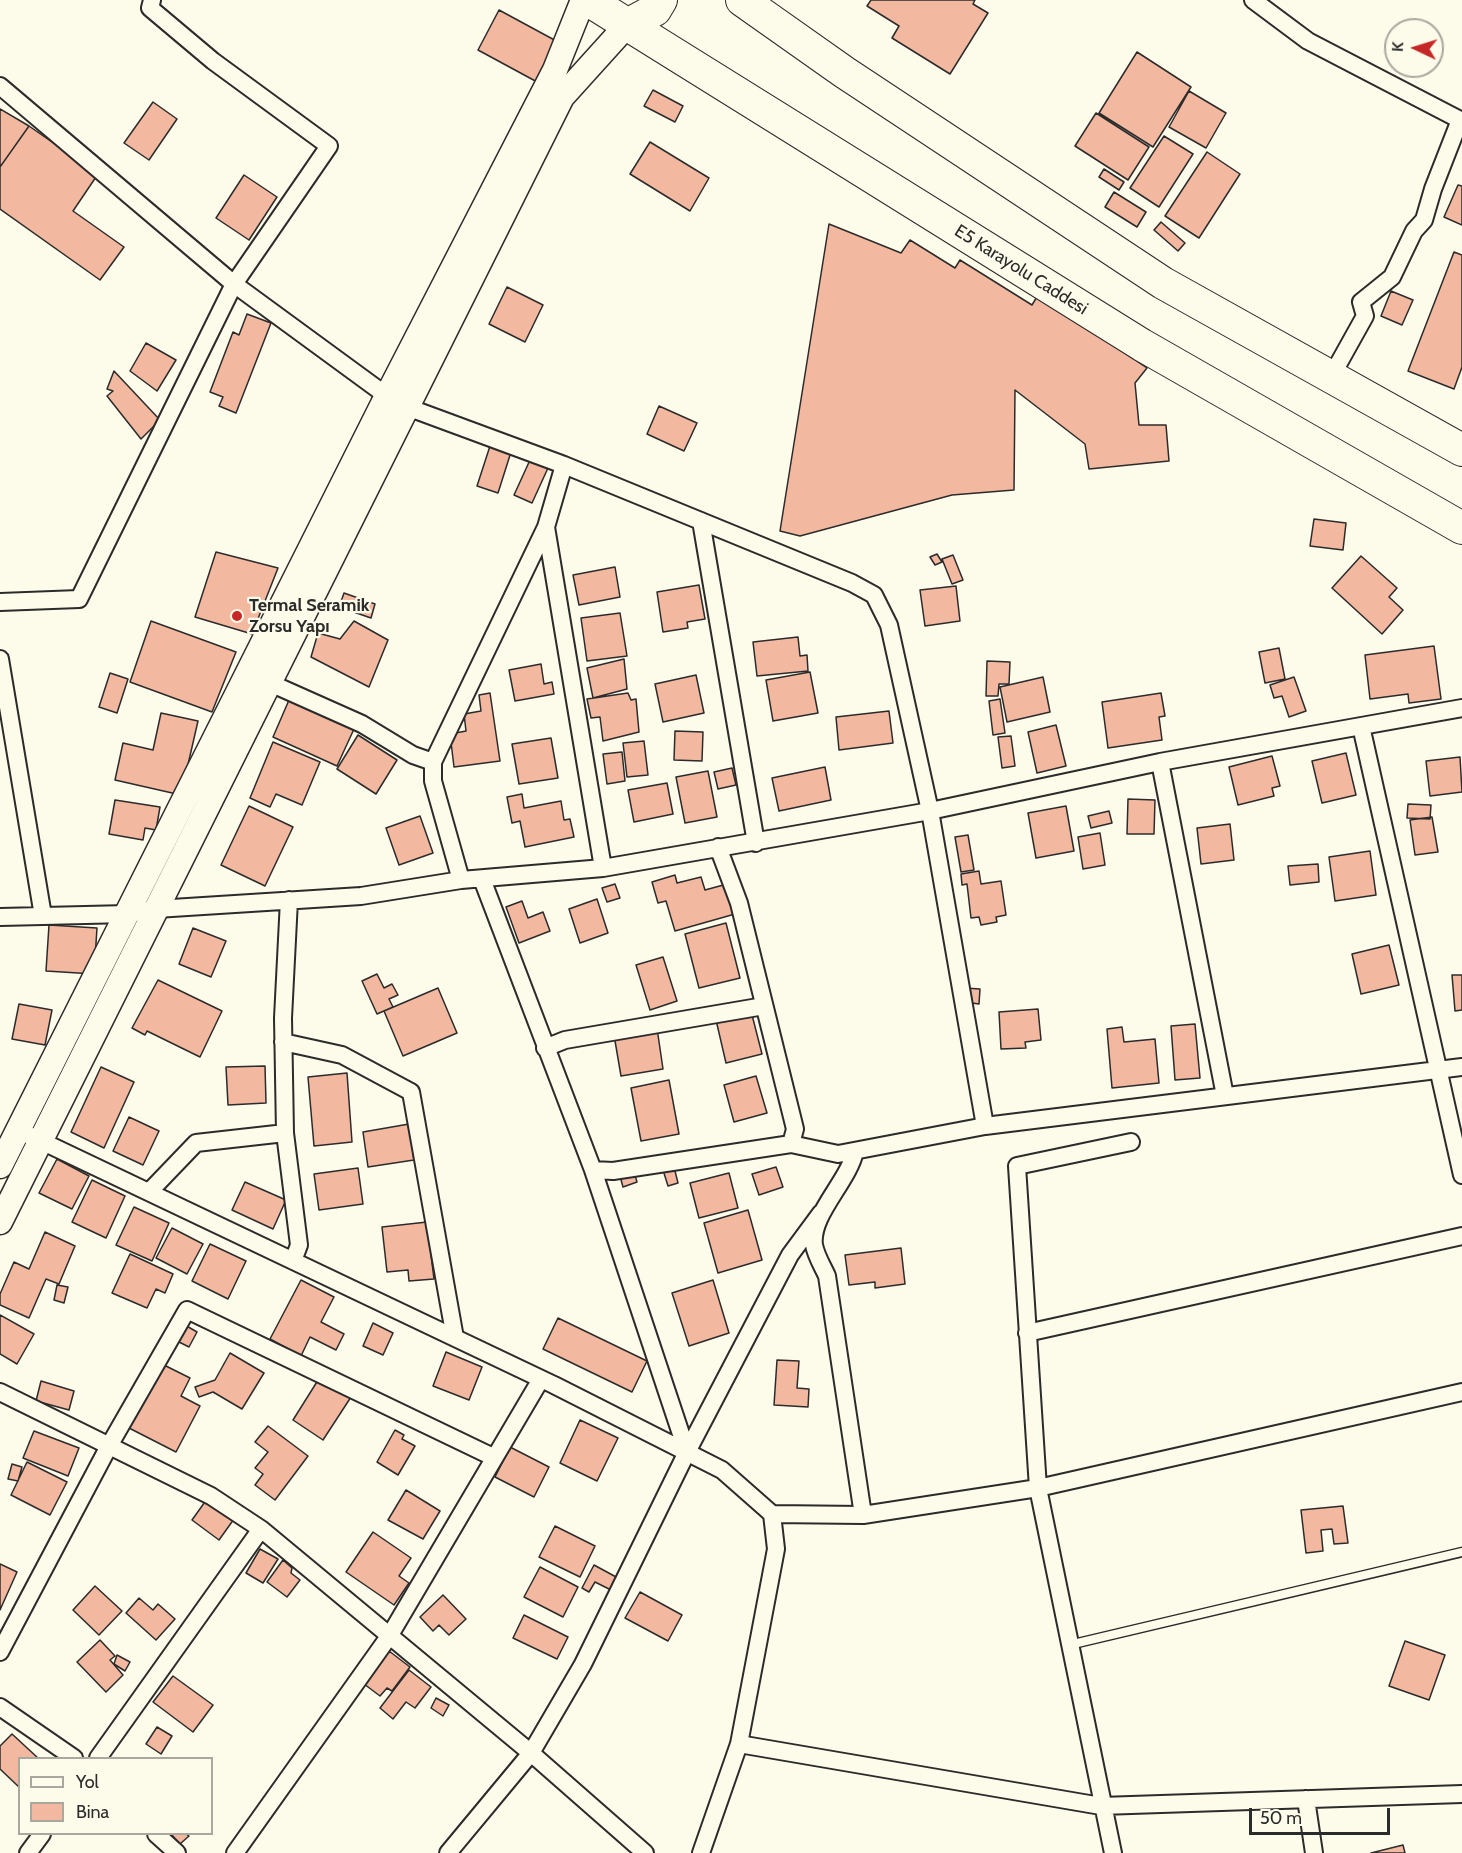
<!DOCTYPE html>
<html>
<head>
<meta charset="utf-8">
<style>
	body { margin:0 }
	#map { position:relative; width:1462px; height:1853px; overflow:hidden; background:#fdfbea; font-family:Cabin,sans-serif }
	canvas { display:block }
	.legend { position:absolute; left:18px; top:1757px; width:195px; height:78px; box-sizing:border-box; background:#fdfbea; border:2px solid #a9a89e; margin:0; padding:8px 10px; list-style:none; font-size:18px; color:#2b2b2b }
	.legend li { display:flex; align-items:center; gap:12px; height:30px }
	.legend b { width:30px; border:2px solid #a9a89e }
	.north { position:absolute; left:1384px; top:18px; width:60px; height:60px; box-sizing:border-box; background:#fdfbea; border:2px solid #a9a89e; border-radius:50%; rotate:274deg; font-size:16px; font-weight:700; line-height:24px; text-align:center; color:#2b2b2b }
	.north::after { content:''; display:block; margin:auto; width:21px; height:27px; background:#c62828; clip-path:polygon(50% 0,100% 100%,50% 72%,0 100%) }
	.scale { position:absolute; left:1249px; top:1808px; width:141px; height:27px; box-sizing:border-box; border:3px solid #2b2b2b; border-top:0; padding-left:8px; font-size:18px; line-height:21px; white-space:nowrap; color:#2b2b2b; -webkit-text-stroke:4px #fdfbea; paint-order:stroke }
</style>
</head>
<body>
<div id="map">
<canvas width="1462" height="1853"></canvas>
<ul class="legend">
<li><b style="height:8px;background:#fdfbea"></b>Yol</li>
<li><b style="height:16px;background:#f2b8a0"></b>Bina</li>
</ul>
<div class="north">K</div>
<div class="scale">50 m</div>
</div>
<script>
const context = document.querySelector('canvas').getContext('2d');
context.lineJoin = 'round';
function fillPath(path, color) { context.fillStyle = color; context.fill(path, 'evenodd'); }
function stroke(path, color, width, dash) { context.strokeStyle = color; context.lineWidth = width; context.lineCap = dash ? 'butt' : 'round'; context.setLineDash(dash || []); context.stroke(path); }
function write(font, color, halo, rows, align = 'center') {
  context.font = font + ' Cabin,sans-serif'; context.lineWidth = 4.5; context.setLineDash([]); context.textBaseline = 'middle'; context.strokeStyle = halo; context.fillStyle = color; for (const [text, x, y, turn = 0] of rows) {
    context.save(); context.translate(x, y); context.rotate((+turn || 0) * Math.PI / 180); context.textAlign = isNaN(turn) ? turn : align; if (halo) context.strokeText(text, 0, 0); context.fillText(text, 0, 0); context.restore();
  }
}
const building = new Path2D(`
	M871,0H975L973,4L988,13L950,74L892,38L899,26L867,6Z
	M499,10L560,43L539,83L478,50Z
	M1137,52L1191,87L1153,147L1099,113Z
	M653,90L683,106L675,122L644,106Z
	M1189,91L1226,113L1206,148L1169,127Z
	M153,102L177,119L149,160L124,143Z
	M0,109L29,126L0,167Z
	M1096,113L1149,147L1128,180L1075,146Z
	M29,126L98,174L73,211L124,247L100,280L0,209V167Z
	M1164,136L1193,154L1159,207L1130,188Z
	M650,142L709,178L690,211L630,174Z
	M1207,152L1240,174L1199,238L1165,216Z
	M1104,169L1124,182L1119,190L1099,177Z
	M244,175L277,197L249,240L216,218Z
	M1458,185L1462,186V225L1444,217Z
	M1114,192L1146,212L1137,227L1105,207Z
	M1161,222L1185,243L1178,251L1154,230Z
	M829,224L901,253L910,240L955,268L960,260L1032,305L1038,295L1147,368L1135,383L1139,425H1166L1169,461L1089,469L1085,444L1015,390L1014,490L952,495L800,536L780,531Z
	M1454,252L1462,255V367L1454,389L1408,371Z
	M507,287L543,305L525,342L489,324Z
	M1391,291L1413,300L1402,325L1381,316Z
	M247,314L271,323L236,413L219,406L223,397L210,392L233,332L239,335Z
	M146,343L176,360L157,391L130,371Z
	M114,371L160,420L141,439L107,396L113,391L107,389Z
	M659,406L697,423L684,451L647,434Z
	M490,446L511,452L498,493L477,486Z
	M530,460L548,468L532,503L514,495Z
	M1314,519L1346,523L1343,550L1310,546Z
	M216,552L278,568L252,634L195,617Z
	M937,554L942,562L935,565L930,557Z
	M953,555L963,580L952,584L942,559Z
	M1361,556L1397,588L1389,597L1403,610L1382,634L1332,588Z
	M615,567L620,597L579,605L573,575Z
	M699,585L705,619L687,622L688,628L663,632L657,592Z
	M956,586L960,621L925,626L920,590Z
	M344,593L375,604L371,618L339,607Z
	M620,613L627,656L587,661L581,618Z
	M151,621L236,652L212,712L130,682Z
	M354,621L388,640L369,687L311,657L318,633L340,639Z
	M798,637L800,656L807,655L808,671L757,676L753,642Z
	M1434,646L1441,699L1409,703L1408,694L1370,699L1365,655Z
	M1279,648L1285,679L1265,683L1259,652Z
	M624,659L627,689L593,698L587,668Z
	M987,661L1010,662L1009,684H999L998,696H986Z
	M541,664L544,684L552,682L554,694L515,701L509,670Z
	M810,672L818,713L773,721L766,680Z
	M110,673L128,679L117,713L99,707Z
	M696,675L704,713L663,722L655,684Z
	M1043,677L1050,712L1007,722L1000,687Z
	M1294,677L1306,711L1289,717L1282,696L1274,698L1270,685Z
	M490,693L500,761L454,767L450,734L466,731L464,714L481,711L479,695Z
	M628,693L631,700L636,699L639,732L603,741L600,717L591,718L587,699Z
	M1161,693L1165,716L1159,717L1162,740L1108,748L1102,702Z
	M1000,699L1005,733L993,735L989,701Z
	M289,700L354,729L337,766L273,737Z
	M889,711L893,743L839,750L836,717Z
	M161,713L198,721L181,795L115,780L123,743L153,750Z
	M1056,725L1066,766L1037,773L1028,732Z
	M675,731L703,732L702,761L674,760Z
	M358,735L397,760L376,794L337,769Z
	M1011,736L1015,766L1002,768L998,737Z
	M551,738L558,778L519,784L512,744Z
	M644,741L648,775L627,777L623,743Z
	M273,742L320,762L302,805L276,794L270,807L250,798Z
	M622,752L625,781L607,784L603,754Z
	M1346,753L1356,795L1322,803L1312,761Z
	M1272,756L1280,786L1272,788L1274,796L1238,805L1229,767Z
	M1460,757L1462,792L1430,796L1426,761Z
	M825,767L831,800L779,811L772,778Z
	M732,768L736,785L718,789L714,772Z
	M708,771L717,817L685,823L676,777Z
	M667,783L673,814L634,822L628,790Z
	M522,794L524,808L561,801L564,820L570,819L574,837L525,847L520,821L512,823L507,797Z
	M1128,799L1155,800L1154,834H1127Z
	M115,800L160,807L156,830L145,828L143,840L109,834Z
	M1408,804L1431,805L1430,819L1407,818Z
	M249,806L293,827L265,886L221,865Z
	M1066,806L1074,851L1036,858L1028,813Z
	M1109,811L1112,823L1091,828L1088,816Z
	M420,816L433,853L399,865L386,828Z
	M1432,817L1438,852L1415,855L1410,820Z
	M1230,824L1234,860L1201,864L1197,828Z
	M1100,833L1105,865L1083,869L1078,837Z
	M968,835L974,870L961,872L955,837Z
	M1370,851L1376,895L1335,901L1329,857Z
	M1318,864L1319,882L1290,885L1288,866Z
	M979,871L981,884L1001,881L1006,915L996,917L997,922L981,925L979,917L971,918L967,884L962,885L961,874Z
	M675,875L677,883L701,877L705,890L727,884L735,914L675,931L666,901L658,903L652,882Z
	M615,884L620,898L607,902L602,888Z
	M597,899L608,933L580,943L569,909Z
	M522,901L528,918L543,912L550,931L519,943L506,907Z
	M726,923L740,978L699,988L685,934Z
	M49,925L97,928L94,974L46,971Z
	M193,928L226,941L211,977L179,964Z
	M1389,945L1399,985L1361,994L1352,954Z
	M663,957L677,1001L650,1010L636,965Z
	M377,974L384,988L392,984L398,995L389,999L393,1007L377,1014L362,981Z
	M1452,975H1462V1010L1455,1011Z
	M158,980L222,1011L200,1057L147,1031L145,1035L132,1028Z
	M438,988L457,1033L403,1056L384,1011Z
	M965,988L980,989L979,1004L964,1002Z
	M19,1004L52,1010L45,1045L12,1039Z
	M1038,1009L1041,1040L1025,1042L1026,1048L1001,1049L999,1012Z
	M751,1011L762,1054L726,1063L716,1020Z
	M1195,1024L1200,1078L1175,1080L1171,1026Z
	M1122,1027L1124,1042L1155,1039L1159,1083L1112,1088L1107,1029Z
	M657,1028L663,1069L621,1076L614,1035Z
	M265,1066L266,1103L228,1105L226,1067Z
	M101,1067L134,1082L104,1148L71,1132Z
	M347,1073L352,1142L314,1146L308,1077Z
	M756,1076L767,1113L734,1122L724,1085Z
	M669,1080L679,1134L641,1141L631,1088Z
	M129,1117L159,1131L143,1165L113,1151Z
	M409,1124L414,1160L368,1167L363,1132Z
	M57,1159L89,1176L72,1209L39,1193Z
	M674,1167L678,1183L668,1186L663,1170Z
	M776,1167L783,1187L759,1195L752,1174Z
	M358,1168L363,1204L319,1210L314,1174Z
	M634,1172L637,1182L623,1187L620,1176Z
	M729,1173L738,1208L699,1218L690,1183Z
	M92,1180L125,1196L106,1238L72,1222Z
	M245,1182L286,1200L273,1229L232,1210Z
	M134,1207L169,1223L152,1261L116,1245Z
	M748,1210L762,1260L718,1273L704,1223Z
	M427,1222L434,1279L409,1281L408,1270L387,1272L382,1227Z
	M172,1228L203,1244L187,1274L156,1258Z
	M45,1232L75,1246L59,1284L46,1279L29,1318L0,1305V1294L14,1262L29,1269Z
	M210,1244L246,1261L228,1299L192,1281Z
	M901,1248L905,1284L875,1288V1282L849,1285L845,1255Z
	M130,1254L173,1274L165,1293L156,1289L147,1308L112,1293Z
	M301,1280L334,1297L321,1322L344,1334L336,1350L310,1337L301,1356L270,1339Z
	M713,1280L729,1333L689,1346L672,1293Z
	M57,1285L68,1287L64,1303L54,1300Z
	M0,1315L34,1334L17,1364L0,1354Z
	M558,1318L647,1361L632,1392L543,1349Z
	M373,1323L393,1333L383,1355L363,1346Z
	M185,1325L197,1332L189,1347L177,1341Z
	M446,1352L482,1367L469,1400L433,1386Z
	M230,1353L264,1373L242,1409L213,1392L199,1397L195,1387L215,1380Z
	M777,1360L799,1361L797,1388L809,1389L808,1407L774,1405Z
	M162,1364L190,1378L181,1396L200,1406L176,1452L129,1428Z
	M320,1377L351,1397L323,1440L293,1420Z
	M41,1381L74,1391L69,1410L36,1401Z
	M580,1420L618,1438L597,1481L560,1463Z
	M268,1426L308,1456L275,1500L255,1485L263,1474L255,1468L268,1452L255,1442Z
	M395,1430L404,1435L402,1439L415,1446L398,1475L377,1462Z
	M34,1431L79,1448L68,1476L23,1458Z
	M510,1447L549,1467L534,1497L495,1477Z
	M27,1462L67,1482L50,1515L11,1495Z
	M12,1464L22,1467L18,1481L8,1479Z
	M406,1490L440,1511L423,1539L388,1520Z
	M207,1499L234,1519L219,1540L192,1520Z
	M1343,1506L1348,1543L1334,1544L1332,1529L1321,1530L1323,1551L1306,1553L1301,1510Z
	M555,1526L595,1546L580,1577L539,1557Z
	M373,1532L411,1558L399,1576L409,1583L394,1605L346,1572Z
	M260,1549L278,1559L263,1583L246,1573Z
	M283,1560L292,1568L291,1573L300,1580L287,1597L267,1582Z
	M0,1564L17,1572L0,1610Z
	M594,1565L618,1578L611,1590L595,1582L589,1592L582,1588Z
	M540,1567L578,1587L563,1617L524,1597Z
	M95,1586L122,1611L99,1635L73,1610Z
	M640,1592L682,1615L668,1641L625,1618Z
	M443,1595L466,1619L449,1635L439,1625L433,1631L420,1617Z
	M139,1598L153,1610L158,1604L175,1619L156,1640L126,1613Z
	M524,1615L568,1637L557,1659L513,1638Z
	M100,1640L115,1656L110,1660L123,1675L106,1692L77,1662Z
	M1405,1641L1445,1655L1429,1700L1389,1686Z
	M389,1651L410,1667L392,1691L387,1688L380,1696L364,1684Z
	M117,1655L130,1662L125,1671L114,1664Z
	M409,1670L431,1687L415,1708L406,1702L393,1719L380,1708Z
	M173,1676L213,1705L193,1732L153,1702Z
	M436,1698L449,1705L443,1716L431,1708Z
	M157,1727L172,1736L161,1754L146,1744Z
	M12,1734L38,1758H20V1788L0,1769V1746Z
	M171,1834H186L189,1836L180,1844Z
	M1403,1845L1405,1853H1371Z`);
const lane = new Path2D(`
	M1069,1645L1462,1552`);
const street = new Path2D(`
	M1253,0L1308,41L1462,121
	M0,86L234,284L387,396L407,407L564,465L852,583L874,595L889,625L930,811L985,1126
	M1331,377L1365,316L1361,302L1392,277L1414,231L1424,220L1433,189L1460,120
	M701,521L756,843
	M546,527L603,868
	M0,602L79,599L234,284L329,146L213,61L150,8L152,0
	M0,659L43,916
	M261,679L362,724L413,755L433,762
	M1361,726L1462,1175
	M1160,762L1225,1096
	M482,879L593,1170L687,1452
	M461,880L433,781V762L546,527L564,465
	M0,917L128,914L156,909L361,896L461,880L603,868L930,811L1160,762L1462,708
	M283,1042L342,1055L411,1092L455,1338
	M545,1048L565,1040L764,1006
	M18,1130L554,1385L722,1470L772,1514L776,1549L739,1744L701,1853
	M285,1133L283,1018L289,900
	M791,1144L838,1154L985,1126L1462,1067
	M855,1151C849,1181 810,1215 814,1245C816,1256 823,1267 827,1276L863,1515
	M593,1170L613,1171L791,1144L795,1129L739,903L718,847
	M149,1192L196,1143L285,1133L299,1245L293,1261
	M1027,1333L1462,1236
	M0,1392L211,1496L261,1529L98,1758
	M772,1514L863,1515L1038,1488L1462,1392
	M261,1529L531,1753L645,1853
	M0,1652L109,1446L187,1310L493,1457
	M0,1707L74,1758
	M739,1744L1101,1806L1462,1794
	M1306,1799L1314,1853
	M156,1834L177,1853
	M28,1853L42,1834
	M235,1853L390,1635L541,1379
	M448,1853L531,1753L583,1664L687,1452L790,1255L821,1213
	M1113,1853L1038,1488L1017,1166L1131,1142`);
const secondary = new Path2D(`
	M0,1166L387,396L555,70L583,0
	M0,1222L562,97L627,25`);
const highway = new Path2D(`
	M588,0L1142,345L1462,528
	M742,0L844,72L1163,283L1462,450
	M627,25L655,10L661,0`);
const markers = [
	[237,616,6,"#c62828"]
];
const streetNames = [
	["E5 Karayolu Caddesi",1021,270,32]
];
const poiNames = [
	["Termal Seramik",249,606],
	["Zorsu Yapı",249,627]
];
fillPath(building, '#f2b8a0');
stroke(building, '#2b2b2b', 1.5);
stroke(lane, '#2b2b2b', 11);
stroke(street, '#2b2b2b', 20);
stroke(secondary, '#2b2b2b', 27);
stroke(highway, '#2b2b2b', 34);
stroke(lane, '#fdfbea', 8);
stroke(street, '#fdfbea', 16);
stroke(secondary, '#fdfbea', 24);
stroke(highway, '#fdfbea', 32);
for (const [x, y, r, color] of markers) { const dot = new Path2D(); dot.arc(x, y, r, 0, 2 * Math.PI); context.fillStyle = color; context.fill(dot); stroke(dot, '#fdfbea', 2); }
write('18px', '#2b2b2b', '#fdfbea', streetNames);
write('bold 18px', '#2b2b2b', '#fdfbea', poiNames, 'left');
</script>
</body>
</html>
